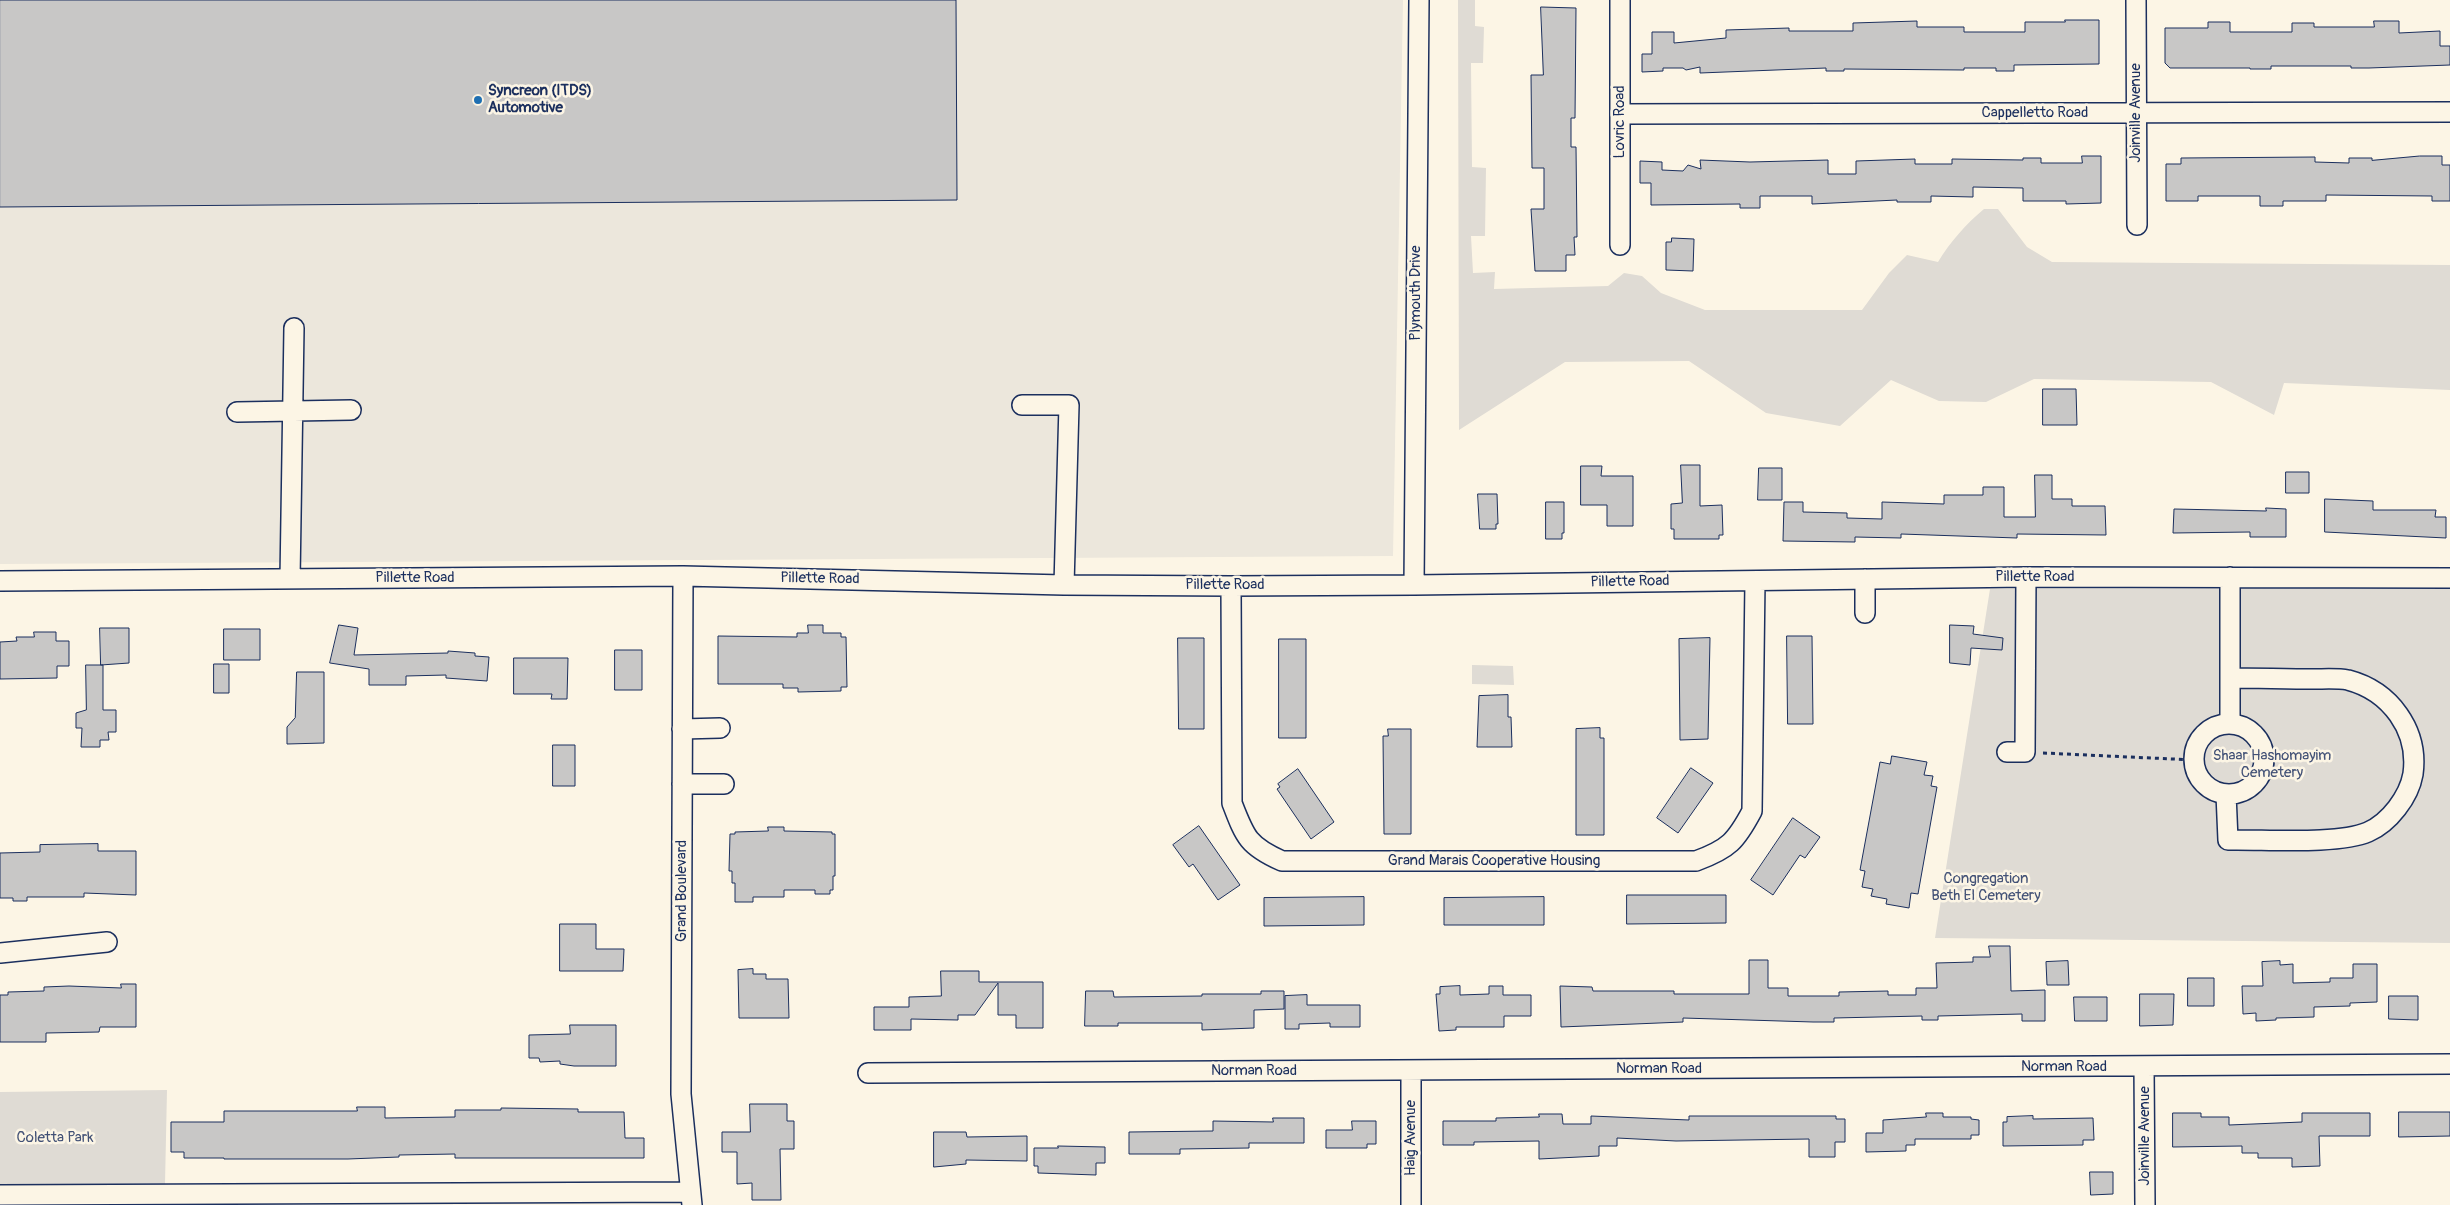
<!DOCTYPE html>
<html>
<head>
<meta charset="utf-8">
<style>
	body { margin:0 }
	canvas { display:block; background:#fcf5e5 }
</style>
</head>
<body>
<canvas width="2450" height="1205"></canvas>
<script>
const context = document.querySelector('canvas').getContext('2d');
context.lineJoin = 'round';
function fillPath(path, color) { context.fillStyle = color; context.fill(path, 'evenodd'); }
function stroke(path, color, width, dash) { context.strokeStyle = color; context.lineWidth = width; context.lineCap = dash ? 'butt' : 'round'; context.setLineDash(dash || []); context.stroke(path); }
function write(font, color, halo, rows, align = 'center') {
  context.font = font + ' Pangolin,sans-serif'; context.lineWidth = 5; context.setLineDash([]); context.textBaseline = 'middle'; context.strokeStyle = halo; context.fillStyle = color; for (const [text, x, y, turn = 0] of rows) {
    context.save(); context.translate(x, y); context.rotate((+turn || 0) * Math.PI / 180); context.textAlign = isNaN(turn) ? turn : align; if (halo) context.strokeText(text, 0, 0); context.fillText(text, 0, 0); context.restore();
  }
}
const built = new Path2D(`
	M0,0H1403L1393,556L0,564Z`);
const green = new Path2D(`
	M1458,0H1475V26L1484,27L1483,63H1471L1472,167L1486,168L1485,236H1471L1473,273L1495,272L1494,289L1608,286L1624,273L1642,276L1661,293L1705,310H1862L1889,273L1907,255L1938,262C1951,241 1965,225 1984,209H1998L2027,247L2052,262L2450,265V390L2284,383L2274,415L2211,382L2034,379L1986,402L1939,401L1891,380L1840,426L1766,413L1689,361L1565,362L1459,430Z
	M2450,588V943L1935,938L1990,589Z
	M1472,665L1513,666L1514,685L1472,684Z
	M167,1090L165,1184L0,1186V1092Z`);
const building = new Path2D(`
	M0,0H956L957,200L0,207Z
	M1541,7L1576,8L1575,118H1571V147H1576L1577,237H1574L1575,255H1566V271H1535L1531,209H1544V168H1532L1531,75H1543Z
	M2065,20H2099V64L2014,65V71H1996V68H1964V70L1844,69V71H1826V68L1700,73V67L1686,70L1683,68H1663V71L1642,72V54H1652V32H1674V43L1726,38V30L1789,28V31H1853V23L1917,21V27H1964V32H2025V22H2065Z
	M2374,21H2399V33L2440,31V46H2450V65L2369,68H2351V66H2271V69H2250V68H2170L2165,63V28H2208V22H2230V32H2292V23H2314V27H2374Z
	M2082,156H2101V203L2066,204V201H2023V188L1973,187V197L1931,196V202H1897V200L1812,204V196H1760V208H1740V204L1651,205V183H1640V161L1662,162V170L1683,171L1688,165L1701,169L1700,160L1750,162L1828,160V174H1856V161L1915,159V164H1952V159L2023,160V158H2041V163H2082Z
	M2420,156H2442V165H2450V201H2432V196L2326,195V201H2283V206H2260V196H2198V201H2166V164H2181V158L2315,157V162L2349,163V158H2372V160Z
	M1672,238L1694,239L1693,271L1666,270V242H1671Z
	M2043,389H2076L2077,425H2043Z
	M1681,465H1700V506L1722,505L1723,535H1719V539H1674V529H1671V504L1682,503Z
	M1581,466H1602L1601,476H1633V526H1607V505H1581Z
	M1759,468H1782V500H1758Z
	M2286,472H2309V493H2286Z
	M2035,475H2052V499H2072V506H2105L2106,535L2017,534V538L1901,534V538L1855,537V542L1783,541L1784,502H1803V512L1847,513V518L1882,519V502L1944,504V495H1983V487H2004V517H2035Z
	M1478,494H1497L1498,524H1496V529H1480Z
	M2325,499L2373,501V510H2436L2435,517H2446V538L2325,532Z
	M1546,502H1564V533H1562V539H1546Z
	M2266,508L2286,509V537H2250V532L2173,533L2174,509L2266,511Z
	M339,625L358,628L354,655L448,653V651L475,653V656L489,657L487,681L446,678V675L406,676V685H369V669L330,663Z
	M808,625H823V633H841V637H846L847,687H841V691L798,692V688H783V684H718V636L797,637V633H808Z
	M1950,625L1974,626L1973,634L2003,638L2002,650L1971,648L1970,665L1950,663Z
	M100,628H129V663L101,665Z
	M224,629H260V660H224Z
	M34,632H56V641H69V666H57V678L0,679V642L17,641L16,637H34Z
	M1787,636H1812L1813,724H1788Z
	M1178,638H1204V729H1179Z
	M1710,638L1708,739L1680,740L1679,639Z
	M1279,639H1306V738H1279Z
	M615,650H642V690H615Z
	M514,658H568L567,699H551L552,694H514Z
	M214,664H229V693H214Z
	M86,665H103V710H116V732H108L109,740H100V747H81L82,728H76V713L86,710Z
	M297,672H324V743L287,744V727L295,718Z
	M1508,695V717H1511L1512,747H1477L1479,696Z
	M1600,728V738H1604V835H1576V729Z
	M1388,729H1411V834H1384L1383,736H1388Z
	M553,745H575V786H553Z
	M1892,756L1927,762L1924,775L1933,776L1931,786L1937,787L1918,894L1911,893L1909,908L1886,904L1887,899L1871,896L1873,889L1862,887L1865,871L1860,870L1880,762L1890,764Z
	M1691,768L1713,783L1678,833L1657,818Z
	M1298,769L1334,822L1311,839L1277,789L1280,787L1278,784Z
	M1793,818L1820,837L1805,858L1800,855L1773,895L1751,880Z
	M1199,826L1240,885L1218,900L1193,864L1189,867L1173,845Z
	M768,827H784V831L832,832V834H835V876H833V890H830V894H815V890H784V897H753V902H735V883H732V871H729L730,834H735V832L768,831Z
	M98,844V851H136V895L84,893V897H27V901H13V898H0V853L40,852V845Z
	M1627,895H1726V923L1627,924Z
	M1364,897V925L1264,926V898Z
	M1544,897V925H1444V898Z
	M560,924H596V949H624L623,971H560Z
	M1989,946H2010L2011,991L2045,990V1021H2022V1014L1938,1016V1020H1922V1016L1834,1018V1022H1813L1683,1018V1022L1561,1027L1560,986L1592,987L1593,991H1674V994H1749V960H1768V988H1788V996H1839V992L1888,991V995H1916V988H1937L1936,963L1973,962V957H1990Z
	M2068,961L2069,985H2047L2046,962Z
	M2280,961V965L2293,964V983L2330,982V978H2353V964H2377V1002L2350,1003V1006L2314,1007V1017L2276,1018V1020L2256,1021V1013L2243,1014L2242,986H2263L2262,962Z
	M753,969V974H766V979H788L789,1018H739L738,970Z
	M941,971H979V982H1043V1028H1016V1015H998V983L975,1015H958V1020L911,1019V1030H874V1007H909V997L941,996Z
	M2188,978H2214V1006H2188Z
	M121,984H136V1027H100L99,1032L46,1033V1042H0V995H8V992L44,991V987L69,986L121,988Z
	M1460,986V995L1489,994V986H1503V995H1531V1016H1504V1027H1456V1030L1439,1031L1436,994H1440V987Z
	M1086,991H1113L1114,997L1202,996V994H1261V991H1284V1009L1254,1010V1028L1202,1030V1023H1118V1026H1085Z
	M2140,994H2174L2173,1025L2140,1026Z
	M1307,995V1005H1360V1027H1330V1023L1299,1024V1029H1285V996Z
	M2389,996H2418V1020L2389,1019Z
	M2074,997H2107V1021H2075Z
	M570,1025H616V1066H574L560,1064V1061L540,1062L539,1058H529V1035L570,1034Z
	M750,1104H787V1121H794V1149H780L781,1200H752V1183L737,1184V1152H722V1132H750Z
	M357,1107H385V1118L455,1117V1110H501V1108L578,1109V1112H624L625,1138H644V1158H455V1154L399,1155V1157L348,1159H224V1158H184V1152H171V1122H224V1111H357Z
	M2399,1112H2450V1136L2399,1137Z
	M1926,1113H1943V1117H1971V1119L1979,1120V1135H1971V1139H1915V1145H1906V1151L1866,1152V1133H1883V1120L1926,1117Z
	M2173,1113H2201V1117H2229V1125L2302,1122V1113H2370V1136H2319L2320,1166L2292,1167V1158H2258V1153H2242V1146L2173,1147Z
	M1539,1114H1562L1563,1124H1591V1116L1689,1120V1116H1836V1119H1845V1142H1835V1157H1809V1139L1676,1141L1617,1138V1146H1599V1156L1539,1159V1141L1474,1142V1145H1443V1121H1496V1118L1539,1117Z
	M2033,1116V1119L2093,1118L2094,1140H2083V1145L2003,1146V1122H2007V1117Z
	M1273,1118H1304V1143H1249V1148L1180,1149V1154H1129V1132L1213,1131V1121L1273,1122Z
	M1352,1121H1376V1144H1367V1148H1326V1130H1352Z
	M934,1132H966L967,1137L1027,1136V1161L966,1160V1164L934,1167Z
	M1058,1146L1105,1147V1163H1096V1175L1038,1173V1166H1034V1148H1058Z
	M2090,1172H2113V1194L2091,1195Z`);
const path = new Path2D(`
	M2043,753L2194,760`);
const minor = new Path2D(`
	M2136,0L2137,225
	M1620,114L2450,112
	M1620,245V0
	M1022,405H1069L1064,585
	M237,412L351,410
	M683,576L681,1094L692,1205
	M290,579L294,328
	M1865,579V613
	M0,581L683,576L1064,585L1231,586L1414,585L2026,577L2450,578
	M1414,585L1419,0
	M1231,586L1232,803C1245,837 1248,846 1282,861H1696C1729,849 1736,841 1752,811L1755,581
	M2230,724V577
	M2194 759a35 35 0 1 1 70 0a35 35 0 1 1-70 0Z
	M682,729L720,728
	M2007,752H2025L2026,577
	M682,784H724
	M2226,794L2228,840C2263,839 2338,845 2368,832C2389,823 2409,797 2413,774C2419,730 2390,691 2348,680C2337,678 2324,679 2314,679C2286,679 2258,678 2230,678
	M0,953L107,942
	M2144,1066L2145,1205
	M1411,1070V1205
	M868,1073L2450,1064
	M0,1195L689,1192`);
const markers = [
	[478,100,5,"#1f6fb2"]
];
const poiNames = [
	["Syncreon (ITDS)",488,91],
	["Automotive",488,108]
];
const streetNames = [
	["Cappelletto Road",2035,113],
	["Joinville Avenue",2136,113,-90],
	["Lovric Road",1620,122,-90],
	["Plymouth Drive",1416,293,-90],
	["Pillette Road",2035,577],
	["Pillette Road",415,578],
	["Pillette Road",820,579,1],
	["Pillette Road",1630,582,-1],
	["Pillette Road",1225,585],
	["Grand Marais Cooperative Housing",1494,861],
	["Grand Boulevard",682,891,-90],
	["Norman Road",2064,1067],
	["Norman Road",1659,1069],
	["Norman Road",1254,1071],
	["Joinville Avenue",2145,1136,-90],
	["Haig Avenue",1411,1138,-90]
];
const parkNames = [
	["Shaar Hashomayim",2272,756],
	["Cemetery",2272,773],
	["Congregation",1986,879],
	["Beth El Cemetery",1986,896],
	["Coletta Park",55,1138]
];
fillPath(built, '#ece7dc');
fillPath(green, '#dfdbd4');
fillPath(building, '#c8c7c6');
stroke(building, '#1b2f5e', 1);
stroke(minor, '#1b2f5e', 22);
stroke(path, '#1b2f5e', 3, [4, 4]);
stroke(minor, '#fcf5e5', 19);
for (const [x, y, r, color] of markers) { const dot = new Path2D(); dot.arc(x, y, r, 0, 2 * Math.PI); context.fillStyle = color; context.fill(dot); stroke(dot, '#fcf5e5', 2); }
write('bold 15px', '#1b2f5e', '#fcf5e5', poiNames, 'left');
write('15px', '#1b2f5e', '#fcf5e5', streetNames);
write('15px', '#425176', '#fcf5e5', parkNames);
</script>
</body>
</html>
